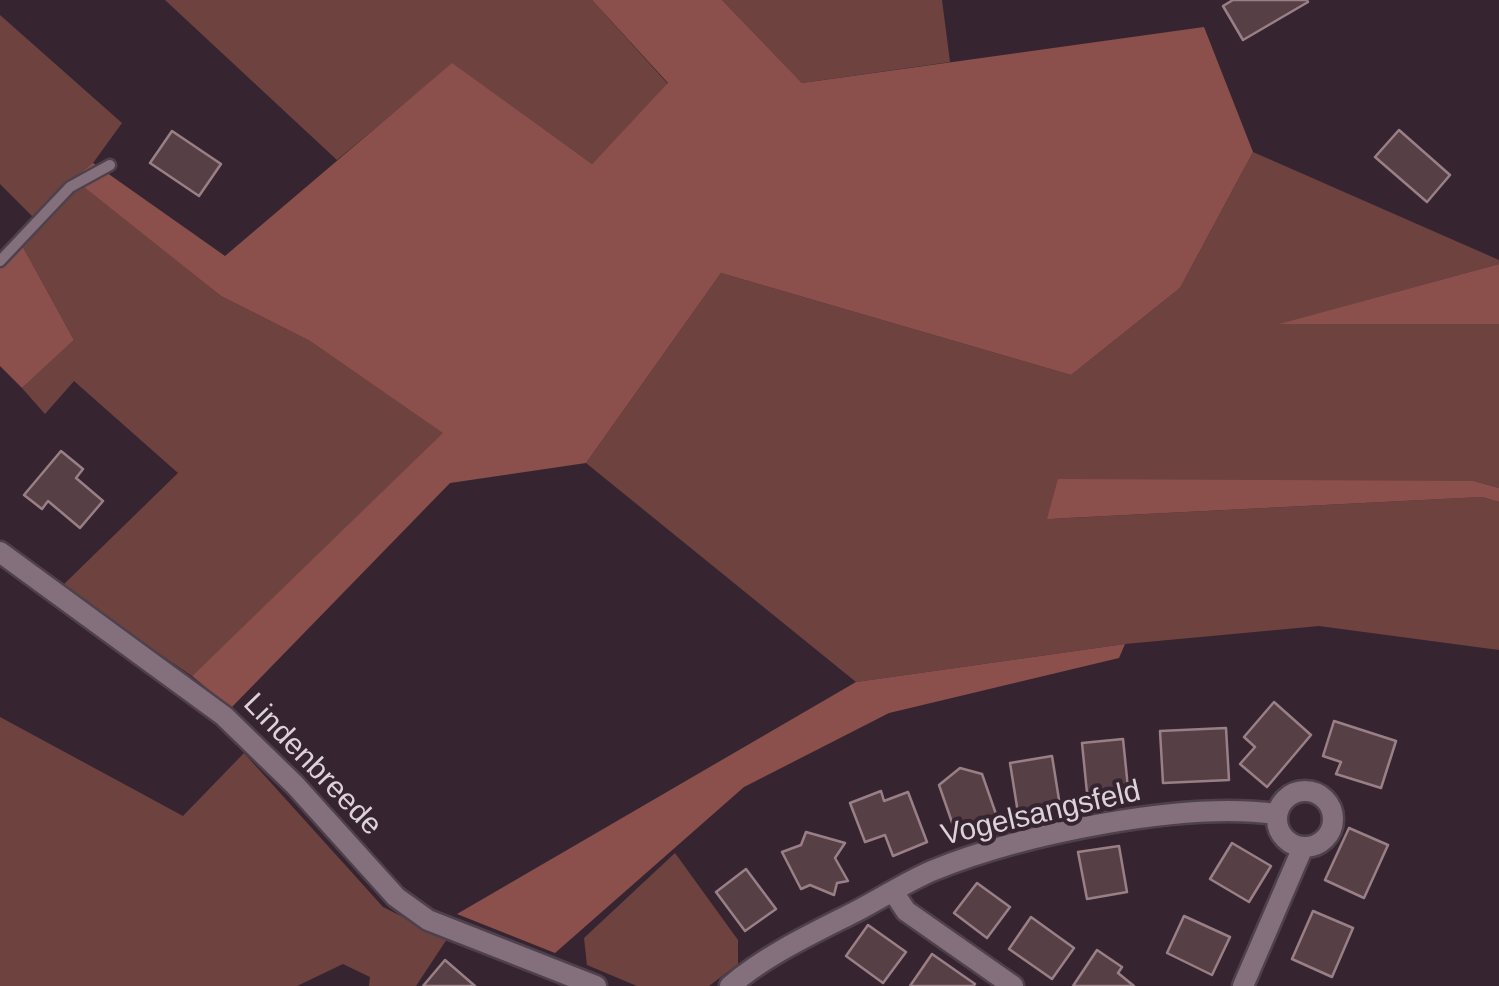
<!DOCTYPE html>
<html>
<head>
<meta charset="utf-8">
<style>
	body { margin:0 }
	canvas { display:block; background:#362531 }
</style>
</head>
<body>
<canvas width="1499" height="986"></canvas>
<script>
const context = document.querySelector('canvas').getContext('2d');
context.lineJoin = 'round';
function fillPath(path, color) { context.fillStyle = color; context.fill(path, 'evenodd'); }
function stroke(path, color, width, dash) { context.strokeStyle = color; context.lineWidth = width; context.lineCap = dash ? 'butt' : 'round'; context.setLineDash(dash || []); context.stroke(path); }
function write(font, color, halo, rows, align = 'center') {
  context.font = font + ' Arial,sans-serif'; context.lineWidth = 8; context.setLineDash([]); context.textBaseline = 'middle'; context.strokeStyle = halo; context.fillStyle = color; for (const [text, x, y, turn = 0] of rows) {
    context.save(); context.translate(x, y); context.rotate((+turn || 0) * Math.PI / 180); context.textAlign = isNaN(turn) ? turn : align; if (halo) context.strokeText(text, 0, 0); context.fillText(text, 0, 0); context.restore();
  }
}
const green = new Path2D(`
	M165,0H592L668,84L592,164L452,64L337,160Z
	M722,0H942L950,62L802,83Z
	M0,15L122,123L93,163L74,177L221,296L310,341L444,433L192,676L61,587L178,473L74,381L45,414L22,388L74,340L18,238L35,219L0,184Z
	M1253,152L1499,260V264L1284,323L1499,324V488L1474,481L1048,519L1482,497L1499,502V650L1319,626L1125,644L856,682L586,463L721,273L1071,375L1180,288Z
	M0,717L183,816L244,753L383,907L447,939L416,986H369L370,977L343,964L297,986H0Z
	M675,853L738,940V964L709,986H637L587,965L584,938Z`);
const forest = new Path2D(`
	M592,0H722L802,83L1204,27L1253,152L1180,288L1071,375L721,273L586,463L450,483L231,708L192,676L443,433L310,341L221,296L73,178L93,163L225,256L452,63L592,164L668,83Z
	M18,238L74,340L22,388L0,366V258Z
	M1499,264V324H1279Z
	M1058,479L1474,481L1499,488V502L1482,497L1047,519Z
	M1125,644L1119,658L889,713L744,787L555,953L457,914L856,682Z`);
const building = new Path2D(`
	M1233,0H1307L1308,2L1243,40L1223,6Z
	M1399,130L1450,175L1427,202L1375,157Z
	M172,131L221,164L199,196L150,163Z
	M61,451L83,469L76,478L103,501L80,528L48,501L42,509L24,495Z
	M1274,702L1311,735L1267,787L1240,764L1255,747L1244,737Z
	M1334,721L1396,741L1381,788L1336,774L1341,762L1323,756Z
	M1226,728L1229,780L1163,783L1160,731Z
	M1123,739L1128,788L1087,793L1082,743Z
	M1052,756L1060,806L1018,813L1010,763Z
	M960,768L982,774L997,817L955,831L939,785Z
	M881,791L884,801L908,792L927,842L893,856L885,835L865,842L850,803Z
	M1349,828L1388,845L1364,898L1325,880Z
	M806,832L845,843L835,858L848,881L837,883L834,895L810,885L801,889L782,852L801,845Z
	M1232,843L1271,866L1249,902L1210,879Z
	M1119,846L1127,892L1087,899L1078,852Z
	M746,869L776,909L745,931L716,892Z
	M977,883L1010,907L987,938L954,913Z
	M1313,911L1353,928L1332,977L1292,959Z
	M1184,916L1230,937L1212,975L1167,953Z
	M1031,917L1074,948L1052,979L1009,949Z
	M868,925L906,952L883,983L846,956Z
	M1097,950L1122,967L1118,973L1134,986H1073Z
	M932,954L975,984L973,986H910Z
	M445,960L475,986H423Z`);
const service = new Path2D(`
	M0,261L70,187L110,165`);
const minor = new Path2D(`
	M0,552L224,716L295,785L396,897L428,920L596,986
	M1277 819a28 28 0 1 1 56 0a28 28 0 1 1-56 0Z
	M894,893L906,911L1013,986
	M730,986C764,957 807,936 847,916C876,902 905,882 934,870C1023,834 1183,801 1276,814
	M1243,986L1303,847`);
const streetNames = [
	["Lindenbreede",312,765,46],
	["Vogelsangsfeld",1041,814,-13]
];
fillPath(green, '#6e423f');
fillPath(forest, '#8b504b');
fillPath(building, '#563f45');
stroke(building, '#9a8086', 2.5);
stroke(service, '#4f414b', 15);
stroke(minor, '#4f414b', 25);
stroke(service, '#846f7d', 10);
stroke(minor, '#846f7d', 20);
write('30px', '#ddd2d9', '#362531', streetNames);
</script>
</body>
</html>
